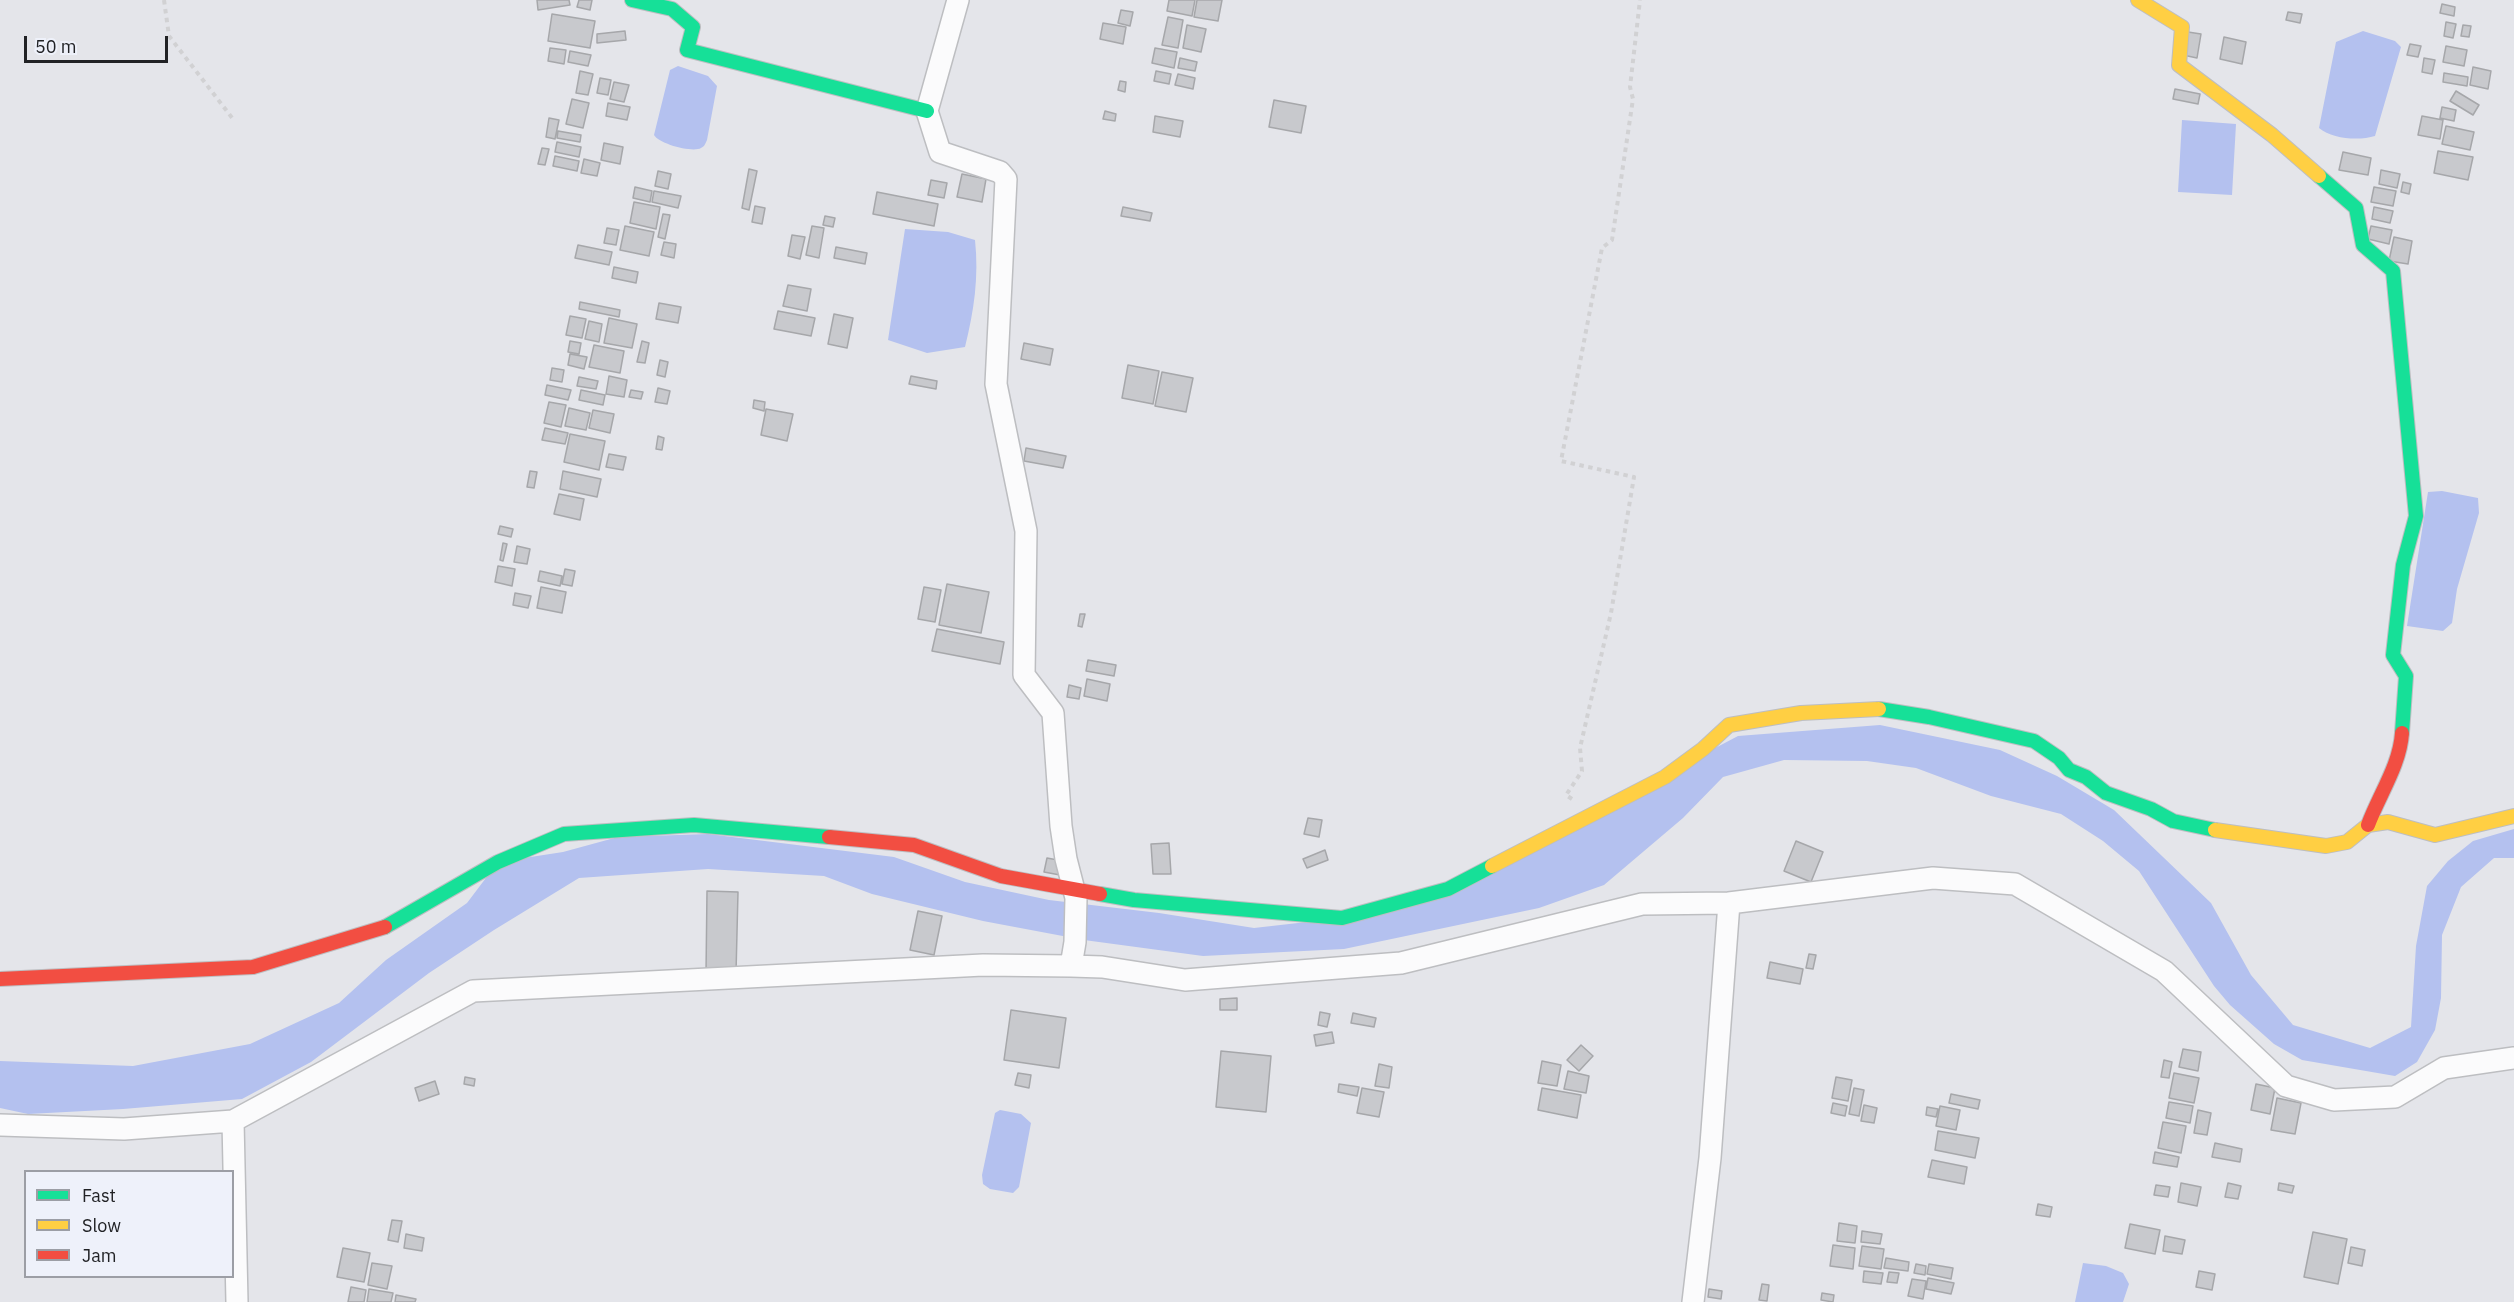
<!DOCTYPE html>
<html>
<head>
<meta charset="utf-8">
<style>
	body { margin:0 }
	#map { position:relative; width:2514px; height:1302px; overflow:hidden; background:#e4e5ea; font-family:"IBM Plex Sans",sans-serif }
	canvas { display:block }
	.legend { position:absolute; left:24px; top:1170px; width:210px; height:108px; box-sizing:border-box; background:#eef1fa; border:2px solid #9c9ea5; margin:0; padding:8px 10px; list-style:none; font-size:18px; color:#212225 }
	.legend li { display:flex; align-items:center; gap:12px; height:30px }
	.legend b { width:30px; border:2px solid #9c9ea5 }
	.scale { position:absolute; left:24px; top:36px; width:144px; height:27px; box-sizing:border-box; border:3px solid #212225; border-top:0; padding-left:8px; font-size:18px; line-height:21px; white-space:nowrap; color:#212225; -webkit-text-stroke:4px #eef1fa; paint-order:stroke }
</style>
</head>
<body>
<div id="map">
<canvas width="2514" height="1302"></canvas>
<ul class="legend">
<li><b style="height:8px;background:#16e098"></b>Fast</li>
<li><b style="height:8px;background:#ffcf43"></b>Slow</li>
<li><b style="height:8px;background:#f24e42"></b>Jam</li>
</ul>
<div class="scale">50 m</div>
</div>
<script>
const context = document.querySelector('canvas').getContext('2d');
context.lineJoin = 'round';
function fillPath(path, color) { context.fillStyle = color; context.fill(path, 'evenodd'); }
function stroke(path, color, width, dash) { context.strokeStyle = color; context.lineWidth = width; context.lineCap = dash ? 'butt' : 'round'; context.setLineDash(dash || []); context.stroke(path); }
const water = new Path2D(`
	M2363,31L2395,41L2401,47L2375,136C2359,141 2332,139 2319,128L2336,42Z
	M678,66L708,76L717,86L707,140C705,144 705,146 701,148C693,153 659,144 654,135L670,70Z
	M2182,120L2236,124L2232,195L2178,192Z
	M905,229L948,232L975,240C979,277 974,311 965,347L927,353L888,340Z
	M2442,491L2478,498L2479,513L2457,589L2452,623L2443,631L2407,626L2428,492Z
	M1880,725L2000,750L2057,776L2114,810L2211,903L2251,975L2293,1025L2370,1048L2411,1027L2416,946L2427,886L2448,861L2473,841L2514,829V858H2494L2461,887L2442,935L2441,998L2435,1030L2417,1062L2395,1076L2302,1060L2274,1044L2230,1005L2214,986L2139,871L2103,841L2061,814L1991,796L1916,768L1867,761L1784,760L1723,777L1683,818L1604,885L1539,908L1344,949L1203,956L1084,940L983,921L872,894L824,876L708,869L579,878L494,930L429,973L311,1062L242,1099L123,1109L28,1114L0,1108V1061L133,1066L250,1044L339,1003L386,960L467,903L498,862L563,852L618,837L708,834L894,857L965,882L1049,900L1159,913L1254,928L1342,918L1421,903L1738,736Z
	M1000,1110L1021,1114L1031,1123L1019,1187L1013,1193L990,1189L983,1184L982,1175L995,1113Z
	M2083,1263L2106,1266L2123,1273L2129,1284L2123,1302H2075Z`);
const building = new Path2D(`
	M537,0H569L570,5L538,10Z
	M579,0H592L590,10L577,7Z
	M1169,0H1195L1192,16L1167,11Z
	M1197,0H1222L1218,21L1194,17Z
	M2442,4L2455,7L2454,16L2440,13Z
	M1121,10L1133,12L1130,26L1118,23Z
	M2288,12L2302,14L2300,23L2286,20Z
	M552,14L595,21L590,48L548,41Z
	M1168,17L1183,20L1178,48L1162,45Z
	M2446,22L2456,24L2453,38L2444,36Z
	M1103,23L1126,27L1123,44L1100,39Z
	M1187,25L1206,29L1201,52L1183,48Z
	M2463,25L2471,26L2469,37L2461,36Z
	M625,31L626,40L597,43V34Z
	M2188,32L2201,34L2197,58L2183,55Z
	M2224,37L2246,42L2242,64L2220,59Z
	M2410,44L2421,46L2418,57L2407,55Z
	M2446,46L2467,50L2464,66L2443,62Z
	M550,48L566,50L564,64L548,61Z
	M1155,48L1177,52L1174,68L1152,63Z
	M570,51L591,55L588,66L568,62Z
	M1180,58L1197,62L1195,71L1178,68Z
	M2424,58L2435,60L2432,74L2422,72Z
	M2473,67L2491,71L2488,89L2470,85Z
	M580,71L593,74L588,95L576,93Z
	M1156,71L1171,74L1169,84L1154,81Z
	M2444,73L2468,77L2467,86L2443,82Z
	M1178,74L1195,78L1193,89L1175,85Z
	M600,78L611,80L608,95L597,93Z
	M1120,81L1126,82L1125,92L1118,90Z
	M614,82L629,85L624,102L610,99Z
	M2175,89L2200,94L2198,104L2173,99Z
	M2456,91L2479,105L2473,115L2450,101Z
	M572,99L589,103L583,128L566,124Z
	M1274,100L1306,106L1301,133L1269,127Z
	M608,103L630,107L627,120L606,116Z
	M2442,107L2456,110L2454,121L2440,118Z
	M1105,111L1116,114L1115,121L1103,119Z
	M1155,116L1183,121L1180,137L1153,132Z
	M2422,116L2443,120L2440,139L2418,135Z
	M549,118L559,120L555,139L546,137Z
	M2446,126L2474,132L2470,150L2442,144Z
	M558,131L581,135L580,142L557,138Z
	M557,142L581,147L579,157L555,152Z
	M604,143L623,147L620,164L601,160Z
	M542,148L549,149L545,165L538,164Z
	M2438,151L2473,157L2468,180L2434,173Z
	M2343,152L2371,158L2368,175L2339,170Z
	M555,156L579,161L577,171L553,166Z
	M584,159L600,163L597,176L581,173Z
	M749,169L757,171L749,210L742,208Z
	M2381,170L2400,174L2397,188L2379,184Z
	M658,171L671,174L668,189L655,186Z
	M962,174L986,179L982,202L957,197Z
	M931,180L947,183L944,198L928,195Z
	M2403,182L2411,184L2409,194L2401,192Z
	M635,187L652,191L650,202L633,198Z
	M2374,187L2396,191L2393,206L2371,202Z
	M654,191L681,196L678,208L652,202Z
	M877,192L938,204L934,226L873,214Z
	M634,202L660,207L656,229L630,223Z
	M755,206L765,208L762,224L752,222Z
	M1123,207L1152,213L1150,221L1121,216Z
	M2374,207L2393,211L2390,223L2372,219Z
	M663,214L670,215L665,239L658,237Z
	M825,216L835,218L833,227L823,225Z
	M625,226L654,232L649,256L620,250Z
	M812,226L824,228L819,258L806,255Z
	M2371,226L2392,230L2389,244L2368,239Z
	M607,228L619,230L616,245L604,243Z
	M792,235L805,237L800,259L788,256Z
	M2394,237L2412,241L2408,264L2389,261Z
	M664,242L676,244L674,258L661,255Z
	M578,245L612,252L609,265L575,258Z
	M836,247L867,253L865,264L834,258Z
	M614,267L638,272L636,283L612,278Z
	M788,285L811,289L807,311L783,306Z
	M580,302L620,310L619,317L579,309Z
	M659,303L681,307L678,323L656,319Z
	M778,311L815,318L811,336L774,329Z
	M834,314L853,318L847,348L828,344Z
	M570,316L586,319L582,338L566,335Z
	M609,318L637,324L632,348L604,343Z
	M589,321L602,324L599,342L585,339Z
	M570,341L581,343L579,354L568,352Z
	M642,341L649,343L645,363L637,362Z
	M1024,343L1053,349L1050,365L1021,359Z
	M594,345L624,351L620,373L589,367Z
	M570,354L587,357L584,369L568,365Z
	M660,360L668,362L665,377L657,375Z
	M1128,365L1159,371L1153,404L1122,398Z
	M552,368L564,370L562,382L550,380Z
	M1162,372L1193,378L1186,412L1155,406Z
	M609,376L627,380L624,397L606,394Z
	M911,376L937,381L936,389L909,384Z
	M579,377L598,381L596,389L577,386Z
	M547,385L571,390L568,400L545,395Z
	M658,388L670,391L667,404L655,402Z
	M581,390L605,395L603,405L579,400Z
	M631,390L643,392L641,399L629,397Z
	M754,400L765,402L764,411L753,408Z
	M549,402L566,405L561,427L544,423Z
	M569,408L590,413L586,430L565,426Z
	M766,409L793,414L787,441L761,435Z
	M593,410L614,414L610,433L589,428Z
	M545,428L568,433L565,444L542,440Z
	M570,434L605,441L599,470L564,462Z
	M658,436L664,438L662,450L656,449Z
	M1026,448L1066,456L1063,468L1024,461Z
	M609,454L626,457L623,470L606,467Z
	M530,471L537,472L534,488L527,487Z
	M563,471L601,479L597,497L560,489Z
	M559,494L584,499L580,520L554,514Z
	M500,526L513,529L511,537L498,534Z
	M503,543L507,544L503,561L500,560Z
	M517,546L530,549L527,564L514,562Z
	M498,566L515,569L512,586L495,582Z
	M565,569L575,571L572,586L562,584Z
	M540,571L562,576L560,586L538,581Z
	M947,584L989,592L981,633L939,625Z
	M541,587L566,592L562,613L537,608Z
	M924,587L941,590L935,622L918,619Z
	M515,593L531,596L528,608L513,605Z
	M1080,614H1085L1082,627L1078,626Z
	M937,629L1004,642L1000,664L932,651Z
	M1088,660L1116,665L1114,676L1086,671Z
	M1087,679L1110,684L1107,701L1084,696Z
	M1069,685L1081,688L1079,699L1067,697Z
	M1308,818L1322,820L1319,837L1304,834Z
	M1796,841L1823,852L1811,882L1784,871Z
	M1169,843L1171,874H1153L1151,844Z
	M1325,850L1328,860L1307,868L1303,859Z
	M1047,858L1063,861L1060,875L1044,872Z
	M707,891L738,892L736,973H706Z
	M918,911L942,916L934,955L910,950Z
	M1809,954L1816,955L1813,969L1806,968Z
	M1770,962L1803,969L1800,984L1767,978Z
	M1237,998V1010H1220V999Z
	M1011,1010L1066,1018L1059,1068L1004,1060Z
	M1320,1012L1330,1014L1327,1027L1318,1025Z
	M1353,1013L1376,1018L1374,1027L1351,1023Z
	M1332,1032L1334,1043L1316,1046L1314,1035Z
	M1581,1045L1593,1056L1579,1071L1567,1060Z
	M2183,1049L2201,1052L2198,1071L2179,1067Z
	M1221,1051L1271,1056L1266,1112L1216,1107Z
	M2164,1060L2172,1062L2169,1078L2161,1077Z
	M1542,1061L1561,1065L1557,1086L1538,1083Z
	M1379,1064L1392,1067L1389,1088L1375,1086Z
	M1568,1071L1589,1076L1586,1093L1564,1089Z
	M1018,1073L1031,1075L1029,1088L1015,1085Z
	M2174,1073L2199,1078L2194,1103L2169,1098Z
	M465,1077L475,1079L474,1086L464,1084Z
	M1836,1077L1852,1080L1848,1101L1832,1098Z
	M435,1081L439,1094L419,1101L415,1088Z
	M1339,1084L1359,1087L1357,1096L1338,1092Z
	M2256,1084L2275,1088L2270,1114L2251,1110Z
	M1362,1088L1384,1092L1379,1117L1357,1113Z
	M1542,1088L1581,1095L1577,1118L1538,1110Z
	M1854,1088L1864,1090L1859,1116L1849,1114Z
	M1951,1094L1980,1100L1978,1109L1949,1103Z
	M2277,1098L2301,1103L2295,1134L2271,1130Z
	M2169,1102L2193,1106L2190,1123L2166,1118Z
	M1833,1103L1847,1106L1845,1116L1831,1113Z
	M1864,1105L1877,1108L1874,1123L1861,1121Z
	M1940,1106L1960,1110L1956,1130L1936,1126Z
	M1927,1107L1938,1109L1936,1117L1926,1115Z
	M2198,1110L2211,1113L2207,1135L2194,1133Z
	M2163,1122L2186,1126L2181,1153L2158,1148Z
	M1938,1131L1979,1138L1975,1158L1935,1150Z
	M2215,1143L2242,1149L2240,1162L2212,1157Z
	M2155,1152L2179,1157L2177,1167L2153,1163Z
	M1932,1160L1967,1167L1964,1184L1928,1177Z
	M2181,1183L2201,1187L2197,1206L2178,1202Z
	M2228,1183L2241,1186L2238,1199L2225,1197Z
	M2279,1183L2294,1186L2292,1193L2278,1190Z
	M2156,1185L2170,1187L2168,1197L2154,1195Z
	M2038,1204L2052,1207L2050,1217L2036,1215Z
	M392,1220L402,1221L398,1242L388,1240Z
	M1839,1223L1857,1226L1855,1243L1837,1241Z
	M2130,1224L2160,1230L2155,1254L2125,1248Z
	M1862,1231L1882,1234L1880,1244L1861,1242Z
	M2313,1232L2347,1239L2338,1284L2304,1277Z
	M406,1234L424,1238L422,1251L404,1248Z
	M2165,1236L2185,1240L2182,1254L2163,1251Z
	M1833,1245L1855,1248L1853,1269L1830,1266Z
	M1862,1246L1884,1249L1881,1269L1859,1266Z
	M2351,1247L2365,1250L2362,1266L2348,1263Z
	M343,1248L370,1253L364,1282L337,1277Z
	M1886,1258L1909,1262L1908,1271L1884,1268Z
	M372,1263L392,1266L387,1289L368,1285Z
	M1916,1264L1926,1266L1925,1275L1914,1273Z
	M1929,1264L1953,1268L1951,1279L1927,1274Z
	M1864,1271L1883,1273L1881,1284L1863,1282Z
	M2199,1271L2215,1274L2212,1290L2196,1287Z
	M1889,1272L1899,1273L1897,1283L1887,1282Z
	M1928,1278L1954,1283L1951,1294L1926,1289Z
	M1912,1279L1926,1281L1923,1299L1908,1296Z
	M1762,1284L1769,1285L1767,1301L1759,1300Z
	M351,1287L366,1290L364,1302H348Z
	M369,1289L393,1293L391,1302H367Z
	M1709,1289L1722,1291L1721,1299L1708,1297Z
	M1822,1293L1834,1295L1833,1302L1821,1300Z
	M396,1295L416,1299L415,1302H395Z`);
const path = new Path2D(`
	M164,0L169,36L233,119
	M1572,799L1566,795L1582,771L1580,748L1611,613L1634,477L1561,461L1602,248L1612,240L1633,99L1630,87L1640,0`);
const street = new Path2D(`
	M958,0L927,111L940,152L1000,172L1006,179L996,384L1026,531L1024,675L1053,713L1061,826L1066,859L1076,898L1075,942L1071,966L1102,967L1185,980L1401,963L1642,904L1729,903
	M233,1121L237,1302
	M0,1125L124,1129L233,1121L473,991L983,965L1071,966
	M1693,1302L1710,1158L1729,903L1933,878L2015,884L2164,971L2286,1086L2334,1100L2395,1097L2444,1068L2514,1058`);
const fast = new Path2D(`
	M632,0L672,9L693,27L687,50L927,111
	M2319,176L2356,208L2363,245L2393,271L2416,516L2403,565L2393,655L2406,676L2402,733
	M1879,709L1929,717L2034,741L2059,758L2069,770L2086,777L2106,793L2151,809L2173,821L2215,830
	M1100,894L1134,900L1342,918L1448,889L1492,866
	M385,927L498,862L564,834L694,825L829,837`);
const slow = new Path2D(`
	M2138,0L2182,27L2179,65L2272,135L2319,176
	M2215,830L2326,846L2347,842L2368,825L2388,822L2435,835L2514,816
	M1492,866L1665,777L1703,749L1729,725L1801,713L1879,709`);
const jam = new Path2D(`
	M2368,825C2379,795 2400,765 2402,733
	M829,837L914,845L1001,876L1100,894
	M0,979L253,967L385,927`);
fillPath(water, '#b4c1ef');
fillPath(building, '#c8c9cd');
stroke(building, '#a6a7aa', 1.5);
stroke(street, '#bdbec1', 24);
stroke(fast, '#bdbec1', 16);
stroke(slow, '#bdbec1', 16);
stroke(jam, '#bdbec1', 16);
stroke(path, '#d1d1d3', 4, [4.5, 4.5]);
stroke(street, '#fbfbfc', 21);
stroke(fast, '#16e098', 14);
stroke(slow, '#ffcf43', 14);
stroke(jam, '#f24e42', 14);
</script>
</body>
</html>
